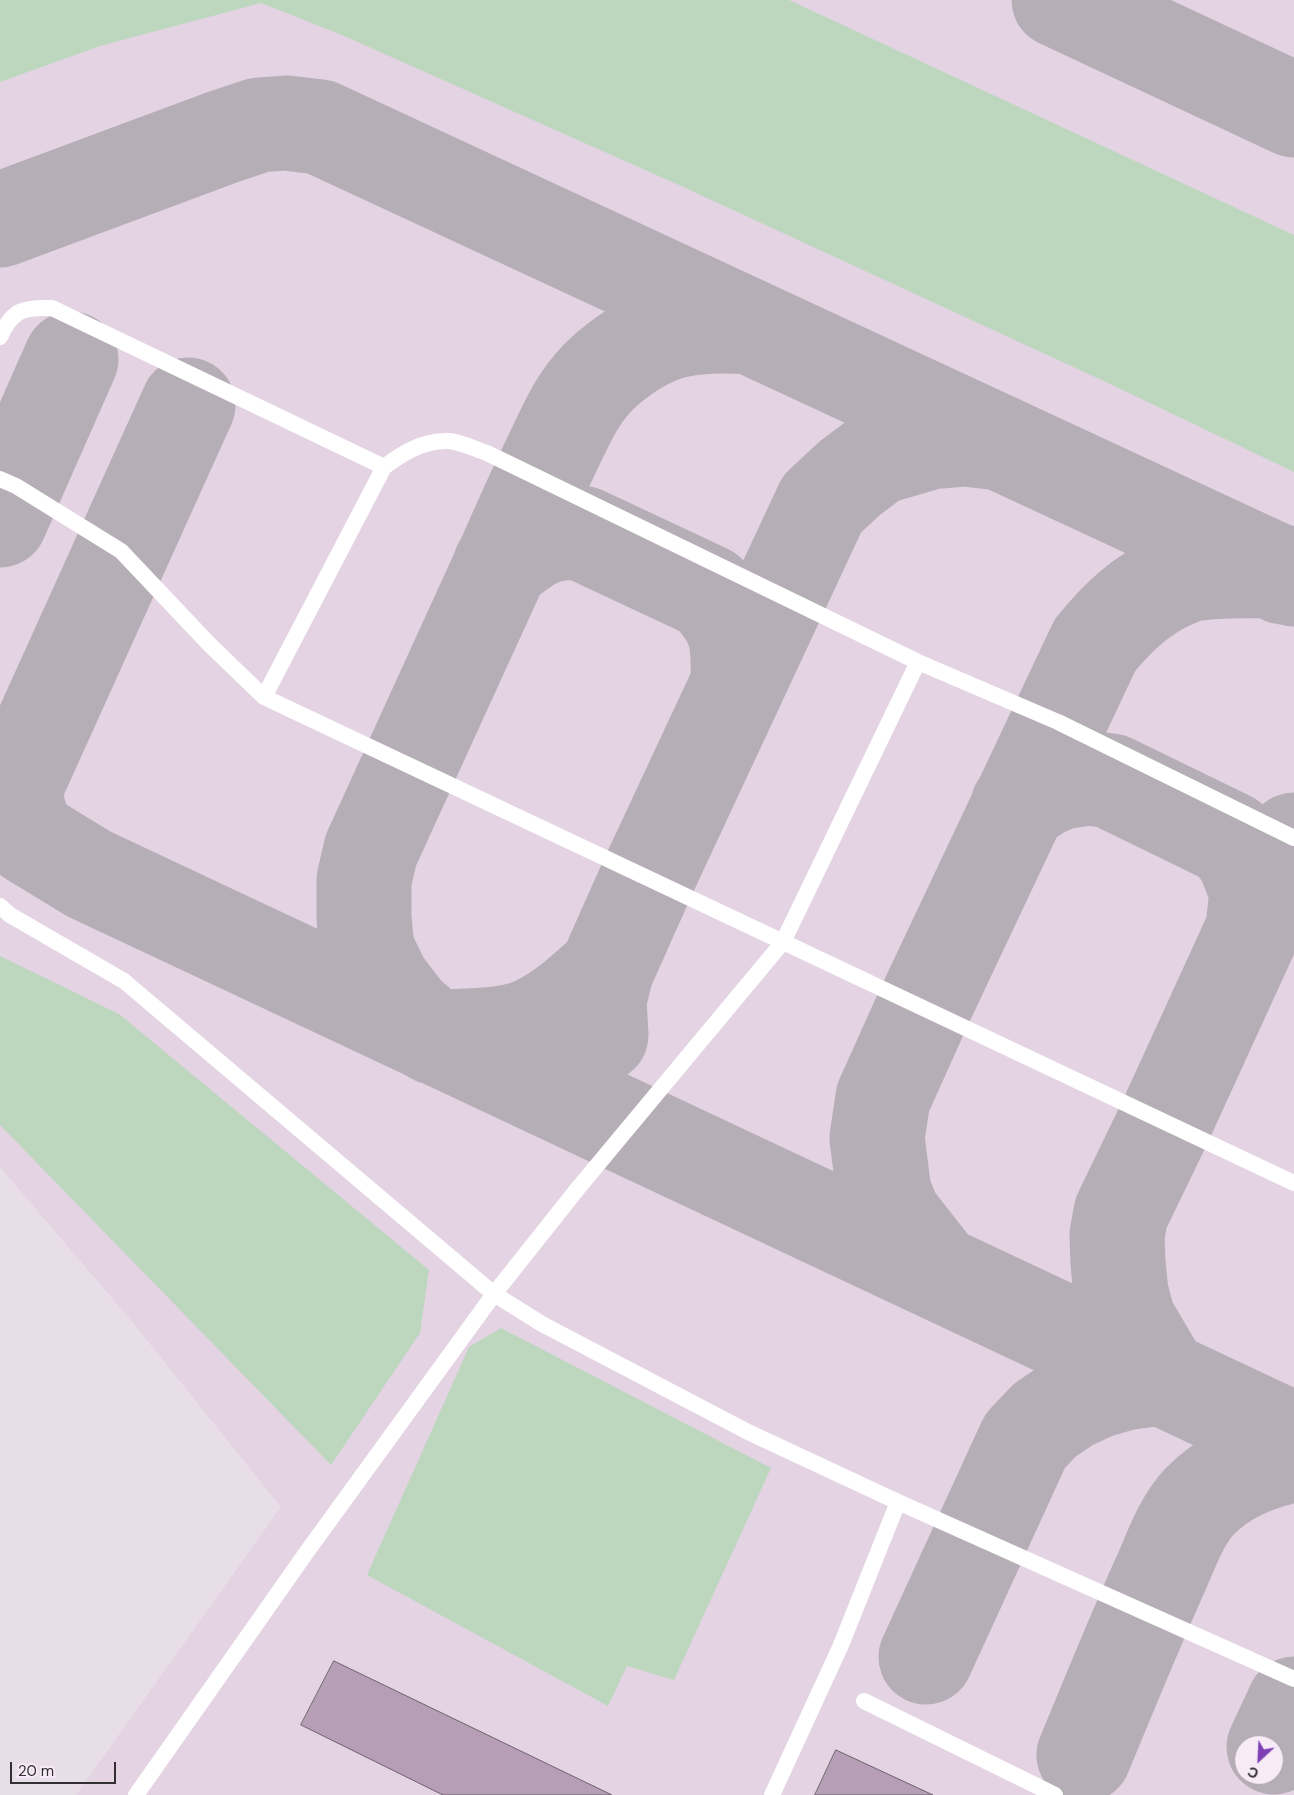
<!DOCTYPE html>
<html>
<head>
<meta charset="utf-8">
<style>
	body { margin:0 }
	#map { position:relative; width:1294px; height:1795px; overflow:hidden; background:#e8dee8; font-family:"DM Sans",sans-serif }
	canvas { display:block }
	.north { position:absolute; left:1234px; top:1735px; width:50px; height:50px; box-sizing:border-box; background:#f6ebf6; border:1px solid #a89fa8; border-radius:50%; rotate:205deg; font-size:14px; font-weight:700; line-height:20px; text-align:center; color:#322e32 }
	.north::after { content:''; display:block; margin:auto; width:18px; height:22px; background:#7f40b5; clip-path:polygon(50% 0,100% 100%,50% 72%,0 100%) }
	.scale { position:absolute; left:10px; top:1762px; width:106px; height:22px; box-sizing:border-box; border:2px solid #322e32; border-top:0; padding-left:6px; font-size:15px; line-height:18px; white-space:nowrap; color:#322e32; -webkit-text-stroke:4px #f6ebf6; paint-order:stroke }
</style>
</head>
<body>
<div id="map">
<canvas width="1294" height="1795"></canvas>
<div class="north">С</div>
<div class="scale">20 m</div>
</div>
<script>
const context = document.querySelector('canvas').getContext('2d');
context.lineJoin = 'round';
function fillPath(path, color) { context.fillStyle = color; context.fill(path, 'evenodd'); }
function stroke(path, color, width, dash) { context.strokeStyle = color; context.lineWidth = width; context.lineCap = dash ? 'butt' : 'round'; context.setLineDash(dash || []); context.stroke(path); }
const built = new Path2D(`
	M0,0H1294V1795H76L281,1507L129,1318L0,1167ZM1244,1745H1274V1775H1244Z`);
const green = new Path2D(`
	M0,0H789L1294,235V472L1108,383L681,186L342,35L261,3L100,46L0,82Z
	M0,956L119,1014L429,1270L420,1333L331,1465L0,1125Z
	M501,1328L771,1468L674,1680L627,1666L608,1706L367,1575L469,1347Z`);
const taxiway = new Path2D(`
	M1059,0L1294,110
	M0,220L223,137L259,125L286,123L320,127L1294,579
	M0,520L71,359
	M500,566C528,543 545,530 582,533L708,592C738,623 739,641 738,682
	M1018,806L1042,790L1061,782L1089,778L1111,781L1230,839L1244,858L1257,891L1253,929
	M0,810L30,838L89,874L1294,1440
	M30,838C19,816 14,806 18,781L188,405
	M606,971C583,992 559,1014 531,1026C504,1037 463,1036 434,1037L406,1013L383,983L367,950L364,918V880L371,850C416,750 462,650 508,550C522,518 537,485 552,454C568,421 579,393 607,369C655,328 691,323 751,327
	M601,1035L599,1000L606,971L647,879L822,504L850,478L878,457L930,442L966,439L1001,443
	M937,1272L894,1217L884,1193L877,1138L883,1098L923,1009L1095,645C1118,617 1142,594 1175,580C1181,578 1187,574 1193,574C1221,569 1250,571 1278,571L1283,577
	M926,1657L1025,1441L1045,1420L1070,1403L1096,1391L1124,1383L1162,1378L1128,1320L1121,1293L1118,1263L1117,1235L1121,1213L1165,1122L1294,840
	M1274,1747L1294,1704
	M1084,1755C1108,1697 1132,1638 1158,1580C1170,1554 1180,1522 1200,1501C1226,1475 1258,1462 1294,1455`);
const building = new Path2D(`
	M334,1661L612,1795H443L301,1725Z
	M836,1750L933,1795H815Z`);
const lane = new Path2D(`
	M0,337C12,310 23,307 52,308L384,467C403,453 423,440 449,441C461,442 475,449 487,453L918,662L1058,722L1294,838
	M0,479L16,486L121,551L209,644L264,697L1294,1183
	M264,697L384,467
	M0,906L10,915L124,981L494,1294L579,1187L783,942L918,662
	M864,1701L1055,1795
	M136,1795L306,1553L494,1294L542,1324L748,1432L898,1502L1294,1679
	M772,1795L841,1645L898,1502`);
fillPath(built, '#e3d3e3');
fillPath(green, '#bdd7be');
stroke(taxiway, '#b6aeb6', 95);
fillPath(building, '#b79eb7');
stroke(building, '#6c636c', 1);
stroke(lane, '#fff', 16);
</script>
</body>
</html>
